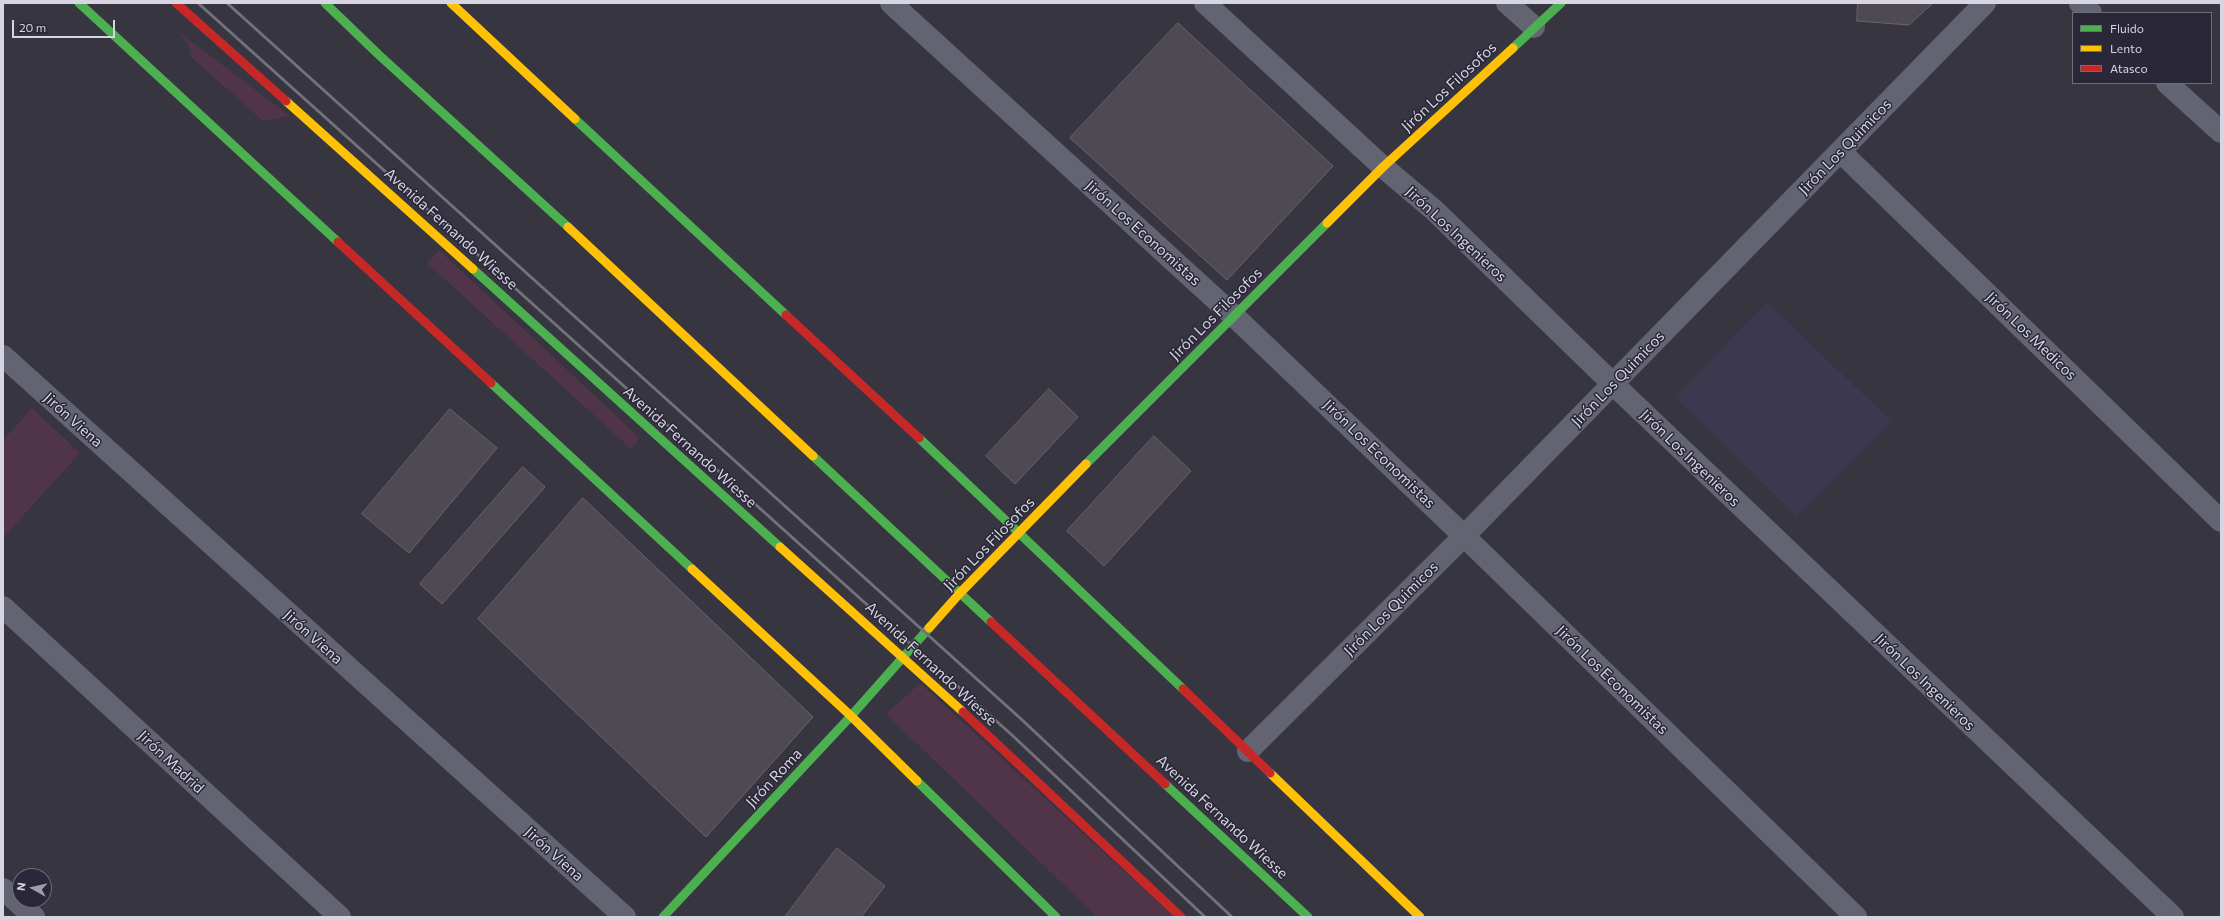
<!DOCTYPE html>
<html>
<head>
<meta charset="utf-8">
<style>
	body { margin:0 }
	#map { position:relative; width:2224px; height:920px; overflow:hidden; background:#37353f; font-family:Commissioner,sans-serif }
	canvas { display:block }
	.frame { position:absolute; inset:0; border:4px solid #d6d5e1; pointer-events:none }
	.legend { position:absolute; left:2072px; top:12px; width:140px; height:72px; box-sizing:border-box; background:#2a2739; border:1px solid #6f6d7c; margin:0; padding:5px 7px; list-style:none; font-size:12px; color:#d6d5e1 }
	.legend li { display:flex; align-items:center; gap:8px; height:20px }
	.legend b { width:20px; border:1px solid #6f6d7c }
	.north { position:absolute; left:12px; top:868px; width:40px; height:40px; box-sizing:border-box; background:#2a2739; border:1px solid #6f6d7c; border-radius:50%; rotate:278deg; font-size:11px; font-weight:700; line-height:16px; text-align:center; color:#d6d5e1 }
	.north::after { content:''; display:block; margin:auto; width:14px; height:18px; background:#9e9da8; clip-path:polygon(50% 0,100% 100%,50% 72%,0 100%) }
	.scale { position:absolute; left:12px; top:20px; width:103px; height:18px; box-sizing:border-box; border:2px solid #d6d5e1; border-top:0; padding-left:5px; font-size:12px; line-height:14px; white-space:nowrap; color:#d6d5e1; -webkit-text-stroke:3px #2a2739; paint-order:stroke }
</style>
</head>
<body>
<div id="map">
<canvas width="2224" height="920"></canvas>
<div class="frame"></div>
<ul class="legend">
<li><b style="height:5px;background:#4caf50"></b>Fluido</li>
<li><b style="height:5px;background:#ffc107"></b>Lento</li>
<li><b style="height:5px;background:#c62828"></b>Atasco</li>
</ul>
<div class="north">N</div>
<div class="scale">20 m</div>
</div>
<script>
const context = document.querySelector('canvas').getContext('2d');
context.lineJoin = 'round';
function fillPath(path, color) { context.fillStyle = color; context.fill(path, 'evenodd'); }
function stroke(path, color, width, dash) { context.strokeStyle = color; context.lineWidth = width; context.lineCap = dash ? 'butt' : 'round'; context.setLineDash(dash || []); context.stroke(path); }
function write(font, color, halo, rows, align = 'center') {
  context.font = font + ' Commissioner,sans-serif'; context.lineWidth = 3; context.setLineDash([]); context.textBaseline = 'middle'; context.strokeStyle = halo; context.fillStyle = color; for (const [text, x, y, turn = 0] of rows) {
    context.save(); context.translate(x, y); context.rotate((+turn || 0) * Math.PI / 180); context.textAlign = isNaN(turn) ? turn : align; if (halo) context.strokeText(text, 0, 0); context.fillText(text, 0, 0); context.restore();
  }
}
const built = new Path2D(`
	M1767,302L1891,421L1796,516L1675,397Z`);
const green = new Path2D(`
	M179,32L290,116L263,121L191,57L188,44Z
	M439,250L640,438L631,449L427,263Z
	M32,408L80,453L3,538V440Z
	M920,683L1174,917H1097L886,714Z`);
const building = new Path2D(`
	M1858,3H1933L1909,25L1857,21Z
	M1178,23L1333,166L1227,280L1070,138Z
	M1049,389L1078,417L1015,484L986,456Z
	M450,409L497,448L409,553L362,514Z
	M1154,436L1191,471L1104,566L1067,531Z
	M523,467L545,487L442,604L420,584Z
	M583,498L813,717L706,837L478,619Z
	M837,848L885,886L861,917H785Z`);
const street = new Path2D(`
	M891,3L1234,316L1464,536L1856,917
	M1205,3L1383,167L1434,210L1613,384L2173,917
	M1507,3L1534,27
	M2080,3L2091,13
	M2167,83L2221,132
	M1841,152L2221,521
	M3,356L625,917
	M3,607L340,917
	M1248,751L1464,536L1985,3
	M3,889L34,917`);
const fast = new Path2D(`
	M79,3L338,242
	M325,3L379,55L568,227
	M1513,48L1561,3
	M575,119L786,315
	M473,269L780,547
	M491,383L692,569
	M919,438L1183,689
	M813,456L991,622
	M1086,464L1327,223
	M917,781L1056,917
	M1165,784L1308,917
	M663,917L851,716L929,628`);
const slow = new Path2D(`
	M451,3L575,119
	M286,101L473,269
	M1327,223L1383,167L1513,48
	M568,227L813,456
	M780,547L963,712
	M692,569L851,716L917,781
	M929,628L960,593L1086,464
	M1270,773L1420,917`);
const jam = new Path2D(`
	M176,3L286,101
	M338,242L491,383
	M786,315L919,438
	M991,622L1165,784
	M1183,689L1270,773
	M963,712L1181,917`);
const rail = new Path2D(`
	M198,3L1013,736L1205,917
	M227,3L1020,718L1232,917`);
const streetNames = [
	["Jirón Los Filosofos",1449,87,-43],
	["Jirón Los Quimicos",1845,147,-46],
	["Avenida Fernando Wiesse",451,229,42],
	["Jirón Los Economistas",1143,233,42],
	["Jirón Los Ingenieros",1456,234,43],
	["Jirón Los Filosofos",1216,314,-45],
	["Jirón Los Medicos",2031,336,44],
	["Jirón Los Quimicos",1618,379,-46],
	["Jirón Viena",73,420,42],
	["Avenida Fernando Wiesse",690,447,42],
	["Jirón Los Economistas",1379,454,44],
	["Jirón Los Ingenieros",1690,458,44],
	["Jirón Los Filosofos",989,544,-46],
	["Jirón Los Quimicos",1391,609,-45],
	["Jirón Viena",313,637,42],
	["Avenida Fernando Wiesse",931,664,43],
	["Jirón Los Economistas",1612,680,44],
	["Jirón Los Ingenieros",1925,682,44],
	["Jirón Madrid",171,762,43],
	["Jirón Roma",774,778,-47],
	["Avenida Fernando Wiesse",1222,817,43],
	["Jirón Viena",554,854,42]
];
fillPath(built, '#3b384f');
fillPath(green, '#503448');
fillPath(building, '#4f4954');
stroke(building, '#67646c', 1);
stroke(street, '#626571', 22);
stroke(fast, '#4caf50', 9);
stroke(slow, '#ffc107', 9);
stroke(jam, '#c62828', 9);
stroke(rail, '#71727b', 3);
write('15px', '#d6d5e1', '#2a2739', streetNames);
</script>
</body>
</html>
